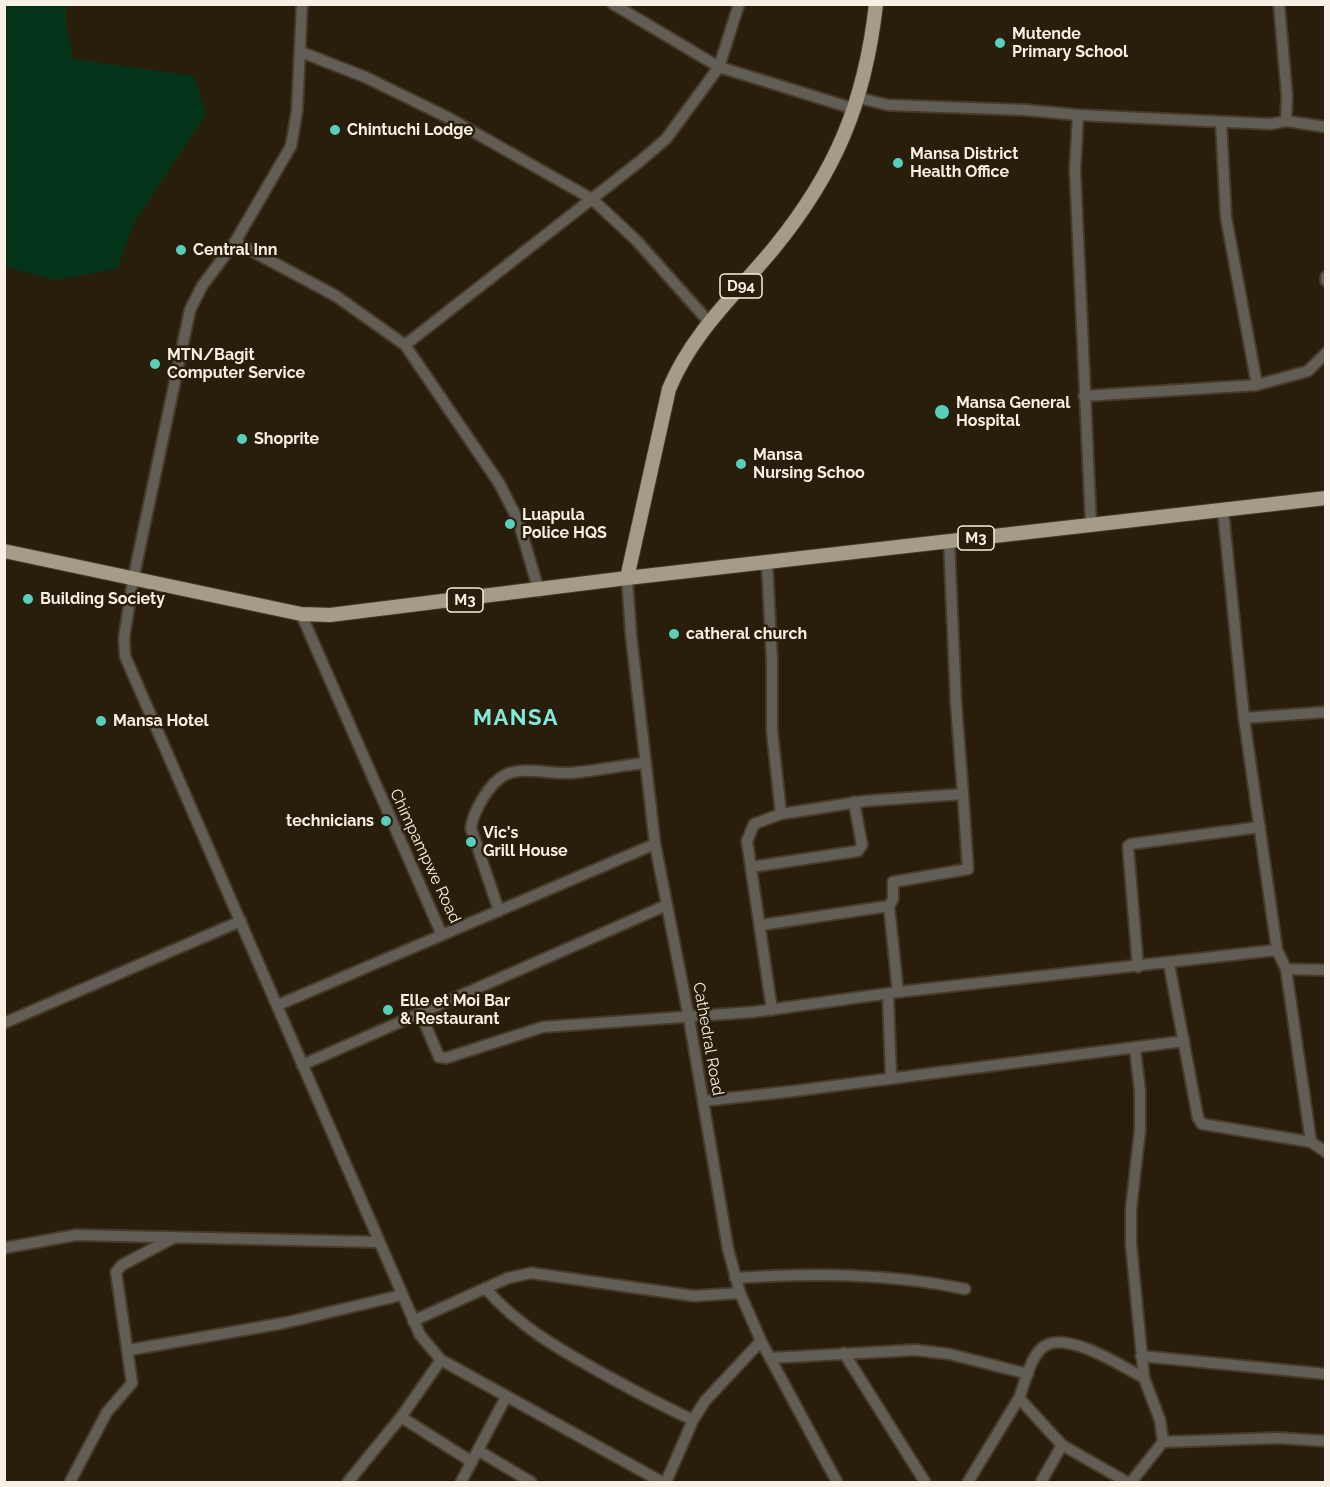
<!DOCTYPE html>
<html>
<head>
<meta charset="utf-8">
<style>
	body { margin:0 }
	#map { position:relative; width:1330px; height:1487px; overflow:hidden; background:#291e0c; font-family:Raleway,sans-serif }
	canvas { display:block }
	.frame { position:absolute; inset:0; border:6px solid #f8f0e5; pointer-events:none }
</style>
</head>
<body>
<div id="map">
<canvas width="1330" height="1487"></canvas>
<div class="frame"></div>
</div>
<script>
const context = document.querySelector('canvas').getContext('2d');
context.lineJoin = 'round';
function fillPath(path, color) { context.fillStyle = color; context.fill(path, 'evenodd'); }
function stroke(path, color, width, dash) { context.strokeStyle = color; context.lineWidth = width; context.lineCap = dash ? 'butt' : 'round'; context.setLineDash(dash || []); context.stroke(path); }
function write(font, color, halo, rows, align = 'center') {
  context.font = font + ' Raleway,sans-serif'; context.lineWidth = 5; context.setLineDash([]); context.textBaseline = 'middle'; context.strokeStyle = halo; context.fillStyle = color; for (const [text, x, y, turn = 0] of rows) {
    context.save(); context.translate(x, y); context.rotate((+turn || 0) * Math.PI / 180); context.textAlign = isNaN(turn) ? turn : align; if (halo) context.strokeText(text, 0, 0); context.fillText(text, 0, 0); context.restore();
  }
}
const green = new Path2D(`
	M5,4L66,5V27L73,59L194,76L206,114L134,223L117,269L54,280L10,268L5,263Z`);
const minor = new Path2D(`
	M302,4L297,111L291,146L235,242L202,286L190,310L133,580L124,638L125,656L420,1335L441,1360L662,1482
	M613,4L719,67L739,4
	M301,52L365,77L449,118L592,199L636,240L709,322
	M859,98L888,105L1026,110L1078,115L1075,170L1091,525
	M1078,115L1271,124L1286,121L1287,96L1279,4
	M1286,121L1326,127
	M235,242L336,296L405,345L639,162L666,139L719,67L855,109
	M1326,277V281
	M405,345L499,483L518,520L539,591
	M1257,385L1308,371L1326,353
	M1084,396L1257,385L1226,217L1221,122
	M767,563L772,661V731L781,814L754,824L747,841L772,1010
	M627,578L631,635L655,844L689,1018L728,1249L740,1293L761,1341L837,1482
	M301,614L442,935L655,844
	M1244,718L1326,712
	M781,814L865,801L963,794L956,703L949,541
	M751,867L858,851L862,845L854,802
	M499,911L471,828C473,812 489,783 505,775C523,766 550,774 570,773C595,771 619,766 644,763
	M761,925L889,906
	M1169,964L1198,1118L1202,1124L1311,1142L1286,969L1277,950
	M1138,967L1128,846L1131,844L1260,827
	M1286,969L1326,970
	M898,992L889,906L893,899V882L968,869L963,794
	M888,994L891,1077
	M278,1005L442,935
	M420,1012L439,1057L446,1058L543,1027L753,1012L898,992L1277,950L1244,718L1223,510
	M4,1023L241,921
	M1135,1049L1140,1091V1130L1131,1209V1244L1144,1378
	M302,1065L667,905
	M703,1101L794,1091L1184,1041
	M1311,1142L1326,1152
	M4,1248L76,1235L379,1242
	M735,1278C813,1273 888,1273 965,1289
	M485,1288C521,1329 564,1352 611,1378C638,1393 665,1407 693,1420
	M413,1321L508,1278L531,1273L694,1296L740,1293
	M129,1350L284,1323L402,1295
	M844,1353L925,1482
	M1141,1356L1326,1374
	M770,1358L915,1350L949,1354L1028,1374
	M1019,1398C1025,1383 1030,1358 1042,1348C1064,1328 1123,1367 1144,1378L1160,1420L1163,1442L1131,1482
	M401,1417L472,1462
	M1163,1442L1278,1438L1326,1441
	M1062,1445L1127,1482
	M479,1451L531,1482
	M70,1482L107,1412L132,1383L116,1272L122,1265L175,1237
	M348,1482L401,1417L441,1360
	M461,1482L506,1397
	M666,1482L693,1420L705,1401L761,1341
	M968,1482L1019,1398L1062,1445L1041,1482`);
const major = new Path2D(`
	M4,551L301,614L330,615L627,578L1326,498
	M627,578L669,389C692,333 736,294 774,248C836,172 865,102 876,4`);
const markers = [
	[1000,43,6,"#5acebd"],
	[335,130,6,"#5acebd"],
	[898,163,6,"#5acebd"],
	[181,250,6,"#5acebd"],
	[155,364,6,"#5acebd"],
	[942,412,8,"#5acebd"],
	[242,439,6,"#5acebd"],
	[741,464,6,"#5acebd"],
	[510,524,6,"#5acebd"],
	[28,599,6,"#5acebd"],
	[674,634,6,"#5acebd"],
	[101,721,6,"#5acebd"],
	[386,821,6,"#5acebd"],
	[471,842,6,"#5acebd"],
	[388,1010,6,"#5acebd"]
];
const shields = [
	[741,286,42],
	[976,538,36],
	[465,600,36]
];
const shieldNames = [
	["D94",741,286],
	["M3",976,538],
	["M3",465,600]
];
const poiNames = [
	["Mutende",1012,34],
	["Primary School",1012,52],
	["Chintuchi Lodge",347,130],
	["Mansa District",910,154],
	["Health Office",910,172],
	["Central Inn",193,250],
	["MTN/Bagit",167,355],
	["Computer Service",167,373],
	["Mansa General",956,403],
	["Hospital",956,421],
	["Shoprite",254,439],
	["Mansa",753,455],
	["Nursing Schoo",753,473],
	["Luapula",522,515],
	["Police HQS",522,533],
	["Building Society",40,599],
	["catheral church",686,634],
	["Mansa Hotel",113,721],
	["technicians",374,821,"right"],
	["Vic's",483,833],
	["Grill House",483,851],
	["Elle et Moi Bar",400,1001],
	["& Restaurant",400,1019]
];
const streetNames = [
	["Chimpampwe Road",425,856,65],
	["Cathedral Road",708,1039,80]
];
const districtNames = [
	["MANSA",516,718]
];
fillPath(green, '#033419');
stroke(minor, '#463b2a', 14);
stroke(major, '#463b2a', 16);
stroke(minor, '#625e55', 10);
stroke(major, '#a49c88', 14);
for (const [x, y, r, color] of markers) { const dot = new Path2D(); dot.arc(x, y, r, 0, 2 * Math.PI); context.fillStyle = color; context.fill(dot); stroke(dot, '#291e0c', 2); }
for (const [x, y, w] of shields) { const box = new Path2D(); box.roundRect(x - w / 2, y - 12, w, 24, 4.5); context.fillStyle = '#291e0c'; context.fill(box); stroke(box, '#f8f0e5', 1.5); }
write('bold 15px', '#f8f0e5', null, shieldNames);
write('bold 16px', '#f8f0e5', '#291e0c', poiNames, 'left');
write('16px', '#f8f0e5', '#291e0c', streetNames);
context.letterSpacing = '1.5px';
write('bold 22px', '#82ead9', '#291e0c', districtNames);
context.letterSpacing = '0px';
</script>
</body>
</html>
